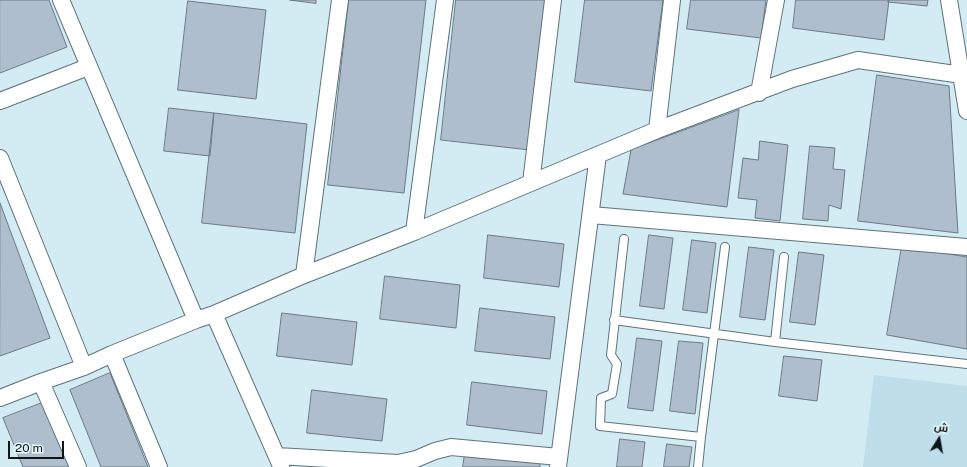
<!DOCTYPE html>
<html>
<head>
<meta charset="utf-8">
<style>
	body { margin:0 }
	#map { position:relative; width:967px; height:467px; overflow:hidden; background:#d3ebf3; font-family:"Public Sans",Cairo,sans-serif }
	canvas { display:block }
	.north { position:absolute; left:919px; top:419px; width:40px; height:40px; -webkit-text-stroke:3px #e4f8fe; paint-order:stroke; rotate:11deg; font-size:11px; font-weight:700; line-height:16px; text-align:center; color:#0d1517 }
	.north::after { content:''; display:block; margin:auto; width:14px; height:18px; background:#0d1517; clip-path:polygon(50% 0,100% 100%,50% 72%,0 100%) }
	.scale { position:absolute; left:8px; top:441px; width:56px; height:18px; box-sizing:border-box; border:2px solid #0d1517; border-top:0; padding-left:5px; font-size:12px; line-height:14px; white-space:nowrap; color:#0d1517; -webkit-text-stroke:3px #e4f8fe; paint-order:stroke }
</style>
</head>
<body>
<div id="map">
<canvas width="967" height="467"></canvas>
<div class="north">ش</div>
<div class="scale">20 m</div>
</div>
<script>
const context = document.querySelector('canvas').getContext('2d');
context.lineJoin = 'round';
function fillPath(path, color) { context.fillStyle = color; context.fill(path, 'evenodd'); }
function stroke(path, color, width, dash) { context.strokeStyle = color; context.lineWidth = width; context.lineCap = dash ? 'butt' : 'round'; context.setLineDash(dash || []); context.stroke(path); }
const built = new Path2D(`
	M874,375L967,386V467H863Z`);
const building = new Path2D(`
	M0,0H49L67,47L0,73Z
	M290,0H316V3Z
	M349,0H426L404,193L328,185Z
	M456,0H547L530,150L441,140Z
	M585,0H663L651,91L575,82Z
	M691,0H766L761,38L687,29Z
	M796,0H889L884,40L793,28Z
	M889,0H928L927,6L888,2Z
	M188,1L266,10L256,99L178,90Z
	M877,75L949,86L958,233L858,221Z
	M169,108L214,113L210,156L164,151Z
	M739,110L727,207L623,194L631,150Z
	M214,113L307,124L295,233L202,223Z
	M760,141L788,145L780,221L755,218L757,200L738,198L743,158L758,160Z
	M810,146L835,148L833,169L845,170L841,209L829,205L828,221L803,219Z
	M0,203L50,338L0,356Z
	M488,235L564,244L559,287L484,278Z
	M649,235L673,238L664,309L640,306Z
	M692,240L716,243L707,313L683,310Z
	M902,246L967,257V349L887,335Z
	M749,247L774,250L765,320L740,317Z
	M799,252L824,255L815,325L790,322Z
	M385,276L460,285L456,328L380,319Z
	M480,308L555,317L550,359L475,351Z
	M282,313L357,322L352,365L277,356Z
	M637,338L662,341L653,411L628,408Z
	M679,341L703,343L695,414L670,411Z
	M784,356L822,360L817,401L779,396Z
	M110,373L148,467H101L70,390Z
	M472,382L547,391L542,434L467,425Z
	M312,390L387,399L382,441L307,433Z
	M47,401L74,467H23L3,418Z
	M620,439L645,442L642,467H617Z
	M667,444L692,447L689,467H664Z
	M465,454L540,463V467H463Z`);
const lane = new Path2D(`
	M624,239L611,355L617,364L612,394L601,398L600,426L701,437L725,247
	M614,320L775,342L967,364
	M775,342L784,257
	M698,467L701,437`);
const street = new Path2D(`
	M61,0L196,320
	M949,0L967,111
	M759,93L776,0
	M0,101L88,67
	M657,130L672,0
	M0,158L84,367
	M531,183L553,0
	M591,215L967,247
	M414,232L445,0
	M304,275L340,0
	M214,314L281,466
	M112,354L159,467
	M41,382L78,467
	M0,398L41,382L84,367L112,354L196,320L214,314L304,275L414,232L657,130L792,79L858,60L962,75L967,72
	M277,456L398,463L416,459L435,451L451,447L559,457
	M558,467L598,155`);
fillPath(built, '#bedfe9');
fillPath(building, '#aebecc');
stroke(building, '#6b7a87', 1);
stroke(lane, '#5e747a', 10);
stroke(street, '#5e747a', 18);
stroke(lane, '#fff', 8);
stroke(street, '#fff', 16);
</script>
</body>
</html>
